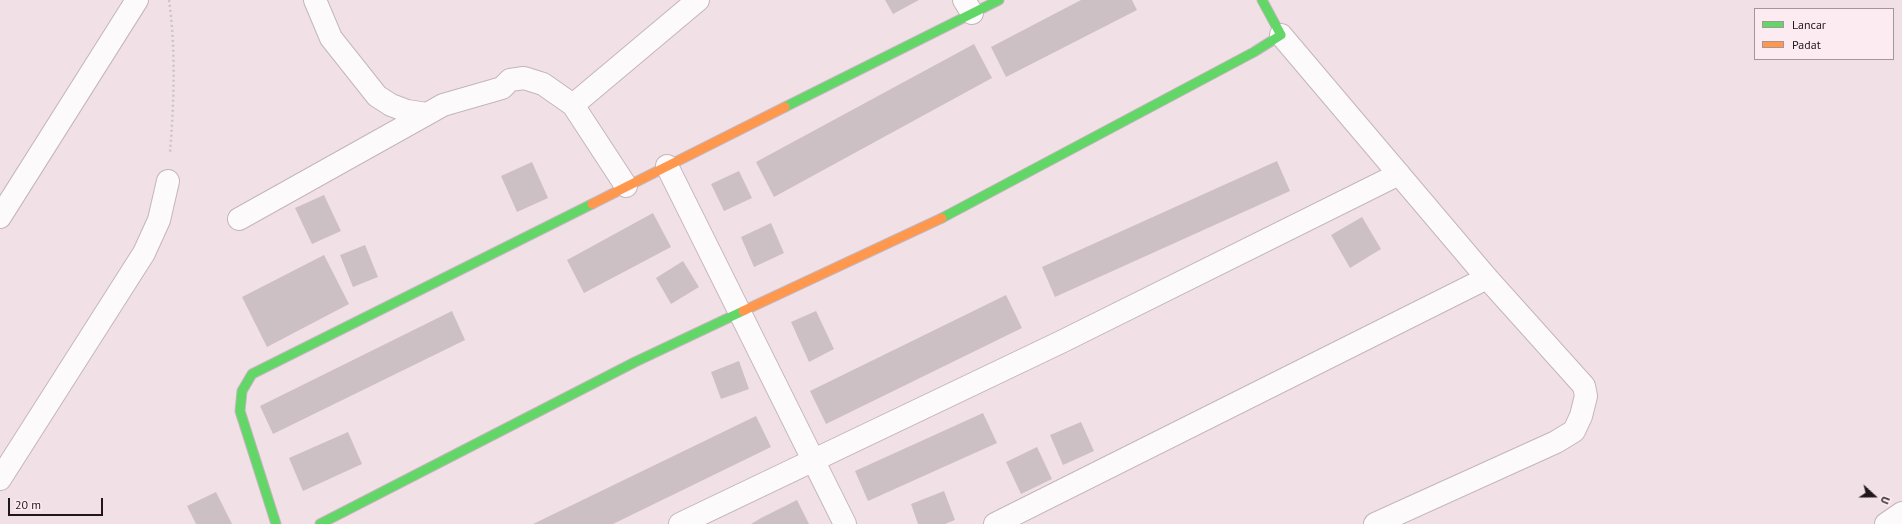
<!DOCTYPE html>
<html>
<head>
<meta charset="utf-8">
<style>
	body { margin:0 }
	#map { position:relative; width:1902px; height:524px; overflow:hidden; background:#f1e0e6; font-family:"PT Sans",sans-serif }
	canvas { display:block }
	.legend { position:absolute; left:1754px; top:8px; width:140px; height:52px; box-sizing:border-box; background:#fdebf2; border:1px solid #a5969c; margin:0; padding:5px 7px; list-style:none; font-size:12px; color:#20171b }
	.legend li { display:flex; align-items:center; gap:8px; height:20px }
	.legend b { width:20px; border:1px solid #a5969c }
	.north { position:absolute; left:1854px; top:476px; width:40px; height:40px; -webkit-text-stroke:3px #fdebf2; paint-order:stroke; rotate:111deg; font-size:11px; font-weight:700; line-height:16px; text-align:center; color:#20171b }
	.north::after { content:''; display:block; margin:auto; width:14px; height:18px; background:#20171b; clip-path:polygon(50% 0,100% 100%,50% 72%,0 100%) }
	.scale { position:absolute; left:8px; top:498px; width:95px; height:18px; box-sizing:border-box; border:2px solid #20171b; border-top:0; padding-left:5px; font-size:12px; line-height:14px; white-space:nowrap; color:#20171b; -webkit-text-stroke:3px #fdebf2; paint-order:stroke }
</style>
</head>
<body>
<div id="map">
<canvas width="1902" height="524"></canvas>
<ul class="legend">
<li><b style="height:5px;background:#63d668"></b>Lancar</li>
<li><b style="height:5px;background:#ff974d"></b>Padat</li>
</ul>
<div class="north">U</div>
<div class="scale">20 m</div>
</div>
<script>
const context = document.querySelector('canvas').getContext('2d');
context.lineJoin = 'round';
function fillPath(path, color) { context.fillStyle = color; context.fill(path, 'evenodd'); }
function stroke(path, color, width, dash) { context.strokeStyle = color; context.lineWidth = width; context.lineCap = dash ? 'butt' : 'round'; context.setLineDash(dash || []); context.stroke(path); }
const building = new Path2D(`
	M885,0H919L893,14Z
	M1081,0H1132L1137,10L1006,77L991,47Z
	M974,44L992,78L774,197L756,162Z
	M1277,161L1290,191L1055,297L1042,267Z
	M532,162L548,198L517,212L501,176Z
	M739,171L752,198L724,211L711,184Z
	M324,195L341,231L312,244L295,208Z
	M653,213L671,247L584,293L567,260Z
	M1362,217L1381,249L1350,268L1331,235Z
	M771,223L784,253L754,267L741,237Z
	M365,245L378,277L353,287L340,255Z
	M324,255L349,304L267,347L242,297Z
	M683,261L699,287L671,304L656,278Z
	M1006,295L1022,328L826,424L810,391Z
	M452,311L465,340L273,434L260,406Z
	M816,311L834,349L809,362L791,322Z
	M739,361L749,389L721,399L711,372Z
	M983,413L997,443L868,501L855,471Z
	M756,416L771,447L613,524H533Z
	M1081,422L1094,451L1063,465L1050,435Z
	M348,432L362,464L303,491L289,458Z
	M1037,447L1052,479L1021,494L1006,462Z
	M944,491L955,520L945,524H918L911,504Z
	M216,492L232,524H196L187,506Z
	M797,500L809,524H751L761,518Z`);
const path = new Path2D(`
	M169,0C176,51 174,102 170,153`);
const street = new Path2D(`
	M315,0L331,38L377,96L391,105L407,111L427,114L443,105L502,88L510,80L524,78L543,84L573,105L626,186
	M964,0L972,13
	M1281,35L1487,278L1584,386L1586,396L1581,416L1574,431L1556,442L1375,524
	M573,105L698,0
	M667,166L845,524
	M0,217L137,0
	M239,219L427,114
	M0,479L144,253L159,220L168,181
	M680,524L1061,342L1399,174
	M995,524L1487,278
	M1886,524L1902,513`);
const fast = new Path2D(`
	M785,107L999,0
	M942,218L1254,52L1281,35L1262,0
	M276,524L240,411L242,391L252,374L592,204
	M320,524L635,362L743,311`);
const slow = new Path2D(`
	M592,204L785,107
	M743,311L942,218`);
fillPath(building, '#cdc0c4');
stroke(street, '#c3b6bb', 24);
stroke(fast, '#c3b6bb', 11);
stroke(slow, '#c3b6bb', 11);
stroke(path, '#cac5c7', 2.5, [2, 3]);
stroke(street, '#fdfafb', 22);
stroke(fast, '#63d668', 9);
stroke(slow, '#ff974d', 9);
</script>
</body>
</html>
